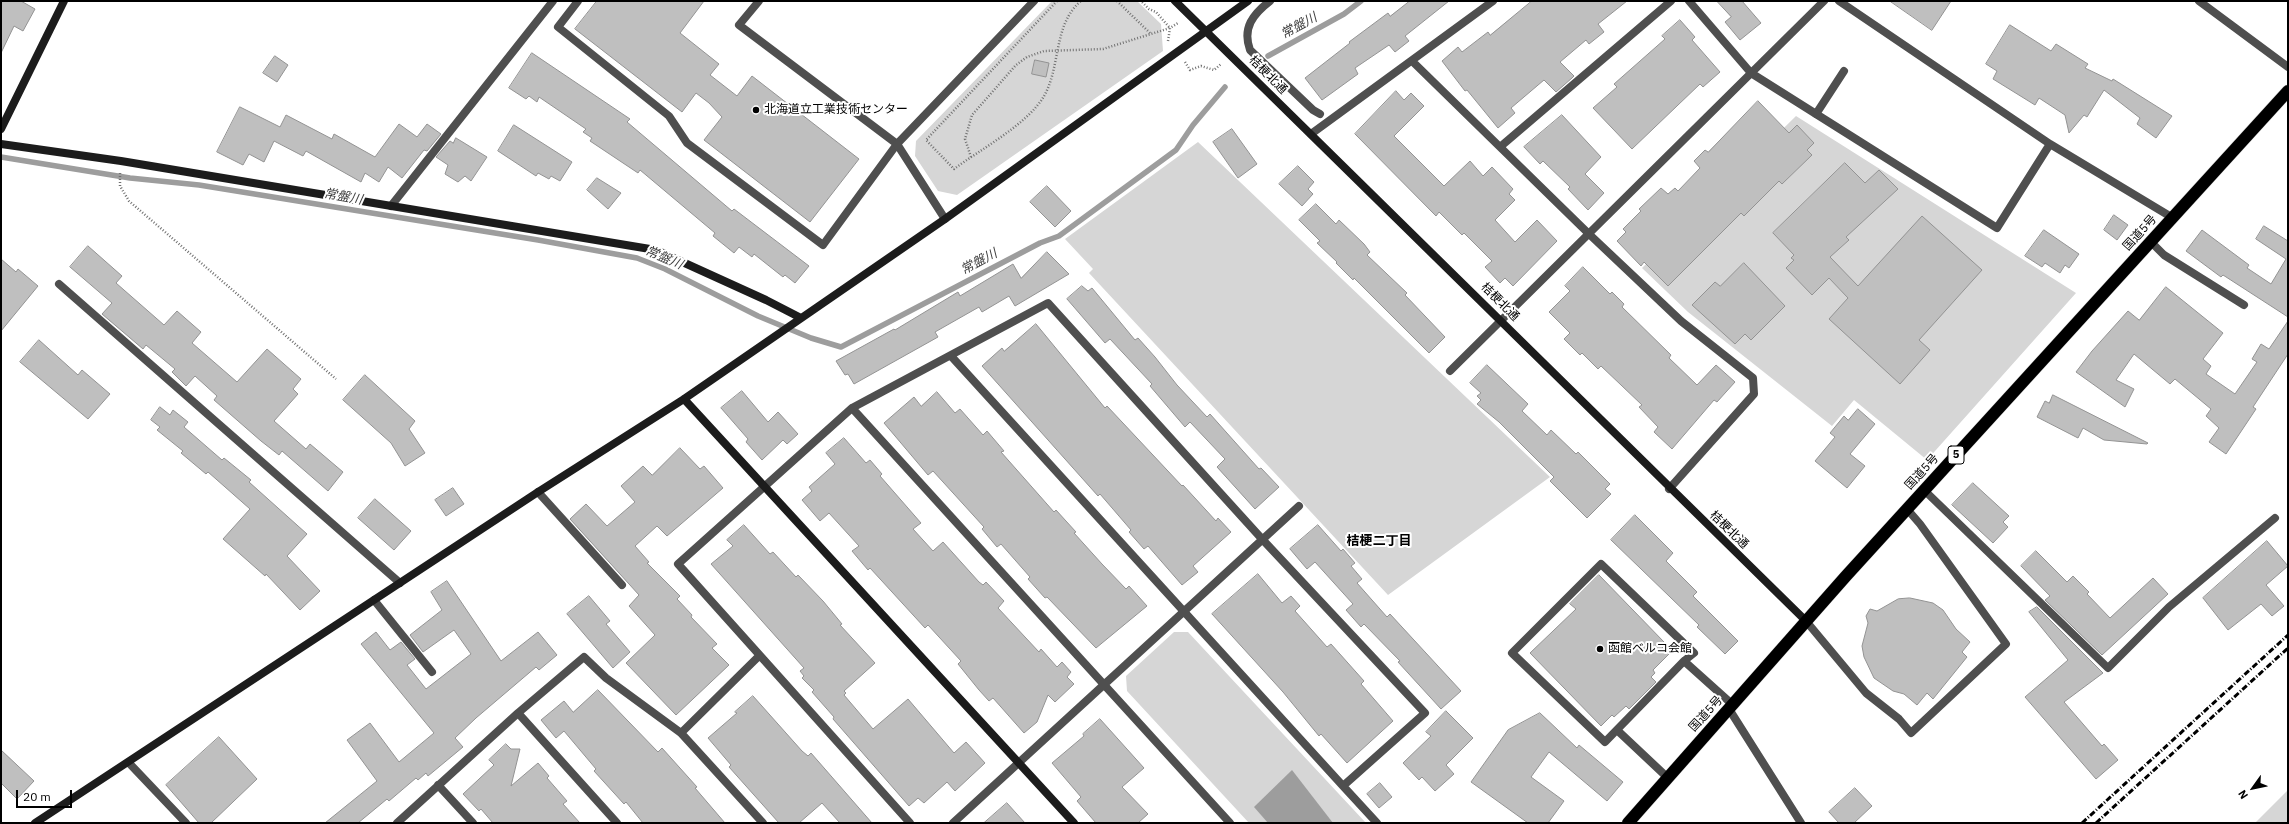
<!DOCTYPE html>
<html>
<head>
<meta charset="utf-8">
<style>
	body { margin:0 }
	#map { position:relative; width:2289px; height:824px; overflow:hidden; background:#fff; font-family:"IBM Plex Sans",sans-serif }
	canvas { display:block }
	.frame { position:absolute; inset:0; border:2px solid #000; pointer-events:none }
	.north { position:absolute; left:2233px; top:768px; width:40px; height:40px; -webkit-text-stroke:3px #fff; paint-order:stroke; rotate:237deg; font-size:11px; font-weight:700; line-height:16px; text-align:center; color:#000 }
	.north::after { content:''; display:block; margin:auto; width:14px; height:18px; background:#000; clip-path:polygon(50% 0,100% 100%,50% 72%,0 100%) }
	.scale { position:absolute; left:16px; top:790px; width:56px; height:18px; box-sizing:border-box; border:2px solid #000; border-top:0; padding-left:5px; font-size:12px; line-height:14px; white-space:nowrap; color:#000; -webkit-text-stroke:3px #fff; paint-order:stroke }
</style>
</head>
<body>
<div id="map">
<canvas width="2289" height="824"></canvas>
<div class="frame"></div>
<div class="north">N</div>
<div class="scale">20 m</div>
</div>
<script>
const context = document.querySelector('canvas').getContext('2d');
context.lineJoin = 'round';
function fillPath(path, color) { context.fillStyle = color; context.fill(path, 'evenodd'); }
function stroke(path, color, width, dash) { context.strokeStyle = color; context.lineWidth = width; context.lineCap = dash ? 'butt' : 'round'; context.setLineDash(dash || []); context.stroke(path); }
function write(font, color, halo, rows, align = 'center') {
  context.font = font + ' "IBM Plex Sans","Noto Sans JP",sans-serif'; context.lineWidth = 4; context.setLineDash([]); context.textBaseline = 'middle'; context.strokeStyle = halo; context.fillStyle = color; for (const [text, x, y, turn = 0] of rows) {
    context.save(); context.translate(x, y); context.rotate((+turn || 0) * Math.PI / 180); context.textAlign = isNaN(turn) ? turn : align; if (halo) context.strokeText(text, 0, 0); context.fillText(text, 0, 0); context.restore();
  }
}
const green = new Path2D(`
	M1052,1H1137L1161,24L1163,51L957,195L938,191L915,156L916,141Z
	M1796,116L2076,293L1927,460L1854,400L1832,426L1688,312L1642,268Z
	M1198,142L1550,477L1388,595L1089,273L1093,269L1065,239Z
	M1174,632H1188L1366,823H1249L1127,691L1126,676Z
	M2288,790V823H2255Z`);
const water = new Path2D(`
	M1292,770L1333,823H1268L1254,807Z`);
const stream = new Path2D(`
	M1268,56L1344,14L1361,1
	M1,157L130,178L199,185L538,240L637,258L665,269L758,316L811,338L841,347L1040,243L1059,236L1176,150L1193,125L1225,87`);
const building = new Path2D(`
	M1,1H21L35,9L23,31L14,26L1,53Z
	M597,1H704L680,33L719,64L710,75L737,96L752,76L859,159L810,222L704,140L722,117L709,103L696,93L682,112L575,29Z
	M1410,1H1449L1405,36L1409,41L1395,52L1389,45L1355,68L1358,74L1322,100L1305,78L1350,43L1349,42L1388,13L1390,16Z
	M1532,1H1627L1598,24L1604,32L1589,44L1586,40L1560,62L1574,76L1572,78L1556,92L1544,80L1511,108L1515,113L1498,128L1467,90L1465,91L1442,61L1458,47L1462,52L1488,32L1490,35Z
	M1717,1H1742L1761,23L1740,40L1725,22L1731,17Z
	M1890,1H1951L1932,30Z
	M1680,20L1695,37L1692,40L1720,72L1703,87L1700,84L1632,149L1593,108L1617,87L1614,84L1665,39L1662,36Z
	M2010,25L2051,51L2056,44L2088,64L2085,68L2112,81L2113,79L2172,116L2156,138L2137,124L2140,118L2104,90L2087,117L2084,115L2069,133L2065,115L2039,98L2035,105L1993,79L1997,71L1986,64Z
	M532,53L630,119L627,122L732,211L734,209L809,266L795,283L785,275L783,277L754,254L752,257L739,247L734,253L713,236L715,233L640,170L638,173L590,141L592,138L583,132L586,129L539,97L537,102L529,96L526,99L509,88Z
	M275,56L288,65L277,82L263,73Z
	M1035,60L1049,63L1046,77L1032,74Z
	M1396,91L1404,100L1411,93L1424,106L1394,136L1444,186L1470,161L1483,176L1492,167L1513,189L1509,194L1515,200L1495,220L1515,242L1537,220L1557,241L1513,286L1505,278L1500,283L1485,267L1492,261L1464,233L1462,235L1439,212L1436,216L1355,134Z
	M1758,101L1789,133L1797,125L1814,143L1807,150L1812,155L1782,184L1779,181L1744,216L1741,213L1668,286L1644,262L1641,266L1617,241L1626,232L1623,229L1641,211L1639,209L1661,188L1668,194L1675,188L1678,191L1700,168L1694,161L1705,150L1708,152Z
	M240,107L280,127L286,115L332,139L334,134L375,157L399,124L417,137L427,124L441,134L427,151L424,150L402,178L388,167L379,182L365,173L361,182L306,151L303,156L274,141L264,162L249,154L243,165L217,152Z
	M1562,115L1601,157L1585,174L1604,193L1588,210L1568,189L1570,187L1543,161L1540,164L1524,147Z
	M514,125L572,162L560,181L551,176L549,179L538,173L536,176L498,151Z
	M1232,129L1257,164L1238,178L1213,142Z
	M456,138L487,157L471,181L465,176L458,182L445,174L448,165L436,157L450,141L453,143Z
	M1845,163L1865,183L1879,170L1898,189L1846,237L1849,240L1830,257L1858,286L1922,216L1982,270L1919,340L1930,350L1900,384L1829,319L1848,298L1829,278L1812,295L1786,268L1794,260L1791,258L1794,255L1773,233Z
	M1298,166L1314,182L1308,189L1313,194L1302,206L1279,184Z
	M597,178L621,193L608,209L587,190Z
	M1047,186L1071,211L1055,227L1030,202Z
	M1316,204L1336,224L1339,220L1364,244L1370,252L1367,255L1407,293L1405,295L1445,337L1429,353L1354,278L1353,280L1336,263L1337,262L1317,243L1320,241L1299,220Z
	M2114,215L2128,225L2117,240L2104,230Z
	M2264,226L2288,241V317L2223,275L2221,277L2186,251L2202,230L2249,265L2247,268L2271,284L2286,259L2256,239Z
	M2044,230L2079,254L2069,268L2065,265L2060,273L2045,263L2042,267L2025,256Z
	M88,246L122,276L116,283L164,325L177,311L201,332L192,343L237,382L267,349L301,379L293,389L298,394L274,421L306,449L310,444L343,472L328,491L282,451L279,455L261,441L214,400L217,396L195,376L186,386L172,372L175,369L146,345L143,349L102,314L112,303L70,267Z
	M1047,252L1069,274L1015,306L1009,296L982,312L979,307L935,332L938,337L854,384L848,374L845,375L836,361L894,329L895,330L958,292L960,296L1013,264L1021,278Z
	M1,259L16,272L18,269L38,286L1,331Z
	M1744,263L1785,306L1751,340L1745,334L1735,344L1692,305L1715,282L1720,286Z
	M1583,267L1610,294L1612,292L1624,304L1622,307L1671,355L1669,358L1697,385L1716,365L1735,382L1717,402L1714,400L1672,449L1654,432L1658,427L1639,407L1642,405L1601,366L1598,369L1582,353L1580,355L1564,339L1570,333L1549,312L1570,291L1565,286Z
	M1082,286L1088,291L1092,288L1135,340L1138,338L1155,357L1177,385L1207,417L1210,414L1259,469L1261,468L1279,487L1255,509L1217,467L1225,459L1190,422L1185,427L1150,386L1152,384L1110,339L1105,343L1067,299Z
	M2166,287L2223,333L2203,359L2211,366L2206,374L2235,394L2257,362L2252,359L2261,344L2269,349L2288,321V354L2253,407L2256,409L2226,454L2209,442L2219,428L2206,416L2211,409L2175,379L2170,384L2134,354L2116,380L2134,389L2125,407L2076,372L2092,351L2128,311L2139,320Z
	M1036,324L1105,408L1107,406L1182,486L1183,485L1216,521L1218,518L1231,532L1193,566L1198,572L1182,585L1148,546L1144,549L1129,532L1131,530L1100,494L1098,496L982,366L1002,348L1004,351Z
	M39,340L78,375L82,370L110,394L88,419L20,362Z
	M1487,365L1528,404L1522,411L1547,435L1551,430L1576,454L1578,452L1610,484L1605,489L1611,494L1587,518L1550,481L1554,477L1499,422L1477,404L1481,400L1477,396L1481,393L1470,383Z
	M365,375L415,421L409,429L425,453L405,466L391,443L343,400Z
	M742,391L768,422L778,412L798,434L787,444L783,440L762,460L746,442L748,439L721,408Z
	M937,392L955,413L960,409L983,435L987,431L1004,451L1001,452L1054,512L1056,510L1076,532L1074,533L1102,564L1126,589L1129,586L1147,606L1096,648L1047,597L1045,598L1028,579L1030,577L1001,544L997,547L982,529L984,527L933,471L928,475L884,423L914,397L921,406Z
	M2053,395L2148,443L2147,444L2104,440L2083,428L2078,438L2037,417L2045,401L2049,403Z
	M160,407L170,415L173,410L188,422L184,427L222,460L224,458L251,480L249,482L307,534L287,556L320,591L300,610L266,574L265,576L223,539L250,509L208,472L206,474L181,453L183,451L157,430L160,427L151,420Z
	M1858,409L1875,424L1850,454L1865,466L1847,488L1815,461L1835,437L1830,433L1844,416L1848,420Z
	M844,438L866,463L870,460L882,474L880,476L921,523L913,529L933,551L943,542L979,582L983,585L986,582L1004,601L998,608L1039,652L1041,649L1057,667L1062,662L1071,672L1067,677L1074,684L1055,702L1048,695L1037,722L1024,733L993,698L989,701L979,690L958,664L961,661L928,625L925,628L870,568L868,570L852,551L859,546L829,513L820,521L802,500L812,491L809,487L835,464L826,453Z
	M680,448L700,469L704,466L723,488L667,536L657,526L635,546L649,562L647,563L680,596L677,599L692,615L691,617L717,644L712,648L729,665L676,715L626,663L655,635L629,606L639,595L570,519L586,504L607,526L635,502L621,486L643,466L652,475Z
	M1973,483L2009,516L2003,522L2008,527L1993,543L1952,505Z
	M453,488L464,504L446,516L435,500Z
	M375,499L411,531L394,550L358,518Z
	M1635,515L1673,553L1666,561L1697,592L1693,596L1738,641L1725,654L1697,627L1699,625L1611,540Z
	M744,525L770,554L773,552L796,577L798,575L823,601L842,624L840,625L875,663L844,691L846,693L844,695L873,729L908,699L954,753L966,742L985,763L955,791L947,782L924,803L918,798L909,806L833,719L834,717L812,692L814,690L802,678L804,676L800,671L804,668L711,564L733,546L727,540Z
	M1318,525L1341,551L1343,549L1355,563L1351,566L1362,579L1357,583L1387,617L1390,614L1461,691L1441,709L1398,662L1400,661L1364,624L1361,627L1346,610L1353,604L1315,562L1307,569L1290,549Z
	M2267,541L2288,566L2266,585L2284,606L2272,616L2261,604L2228,630L2203,598Z
	M2036,551L2067,582L2073,576L2089,592L2087,594L2110,618L2153,578L2168,594L2102,655L2045,600L2050,596L2021,566Z
	M1258,574L1282,603L1291,596L1300,606L1295,611L1327,647L1331,644L1364,681L1361,684L1393,721L1347,763L1321,734L1319,736L1283,692L1212,614Z
	M1599,575L1664,642L1660,645L1669,654L1653,670L1655,673L1651,677L1656,682L1629,709L1626,706L1614,717L1612,715L1601,726L1530,653L1576,609L1570,604Z
	M447,581L501,661L538,632L557,655L539,670L536,667L476,718L455,738L463,747L428,776L426,773L418,780L416,778L389,801L387,799L358,823H325L377,781L347,740L370,723L399,762L434,733L361,644L376,632L390,650L401,642L415,659L407,665L426,689L471,654L454,630L423,652L410,635L442,610L431,592Z
	M589,596L610,621L606,624L630,652L613,668L567,614Z
	M1910,598L1933,603L1943,610L1956,629L1970,642L1962,652L1967,657L1933,699L1927,693L1917,705L1904,694L1893,691L1874,678L1864,657L1862,646L1868,623L1866,616L1870,609L1877,611L1898,599Z
	M2037,607L2103,673L2064,702L2102,746L2104,744L2118,760L2096,779L2025,697L2068,660L2029,612Z
	M598,690L658,752L662,748L697,787L695,788L725,823H643L626,802L624,804L594,771L596,769L564,731L556,738L541,720L564,701L573,712Z
	M753,696L802,751L808,756L811,753L872,823H840L822,803L799,823H779L729,767L731,765L708,738L737,713L735,712Z
	M1446,711L1473,738L1446,765L1454,774L1435,791L1422,777L1419,780L1403,763L1431,736L1426,732Z
	M1540,713L1577,748L1579,745L1623,782L1607,801L1549,752L1531,777L1564,801L1548,823H1528L1471,782L1508,730Z
	M1100,719L1144,768L1122,787L1148,814L1138,823H1096L1077,801L1081,797L1052,763L1084,736L1083,734Z
	M219,737L257,779L211,823H199L166,785Z
	M506,744L511,749H520L511,786L538,763L549,776L547,778L567,801L563,804L580,823H493L481,809L479,811L463,794L494,765L489,760Z
	M1,750L34,781L17,799L1,783Z
	M1380,783L1392,797L1379,808L1367,794Z
	M1855,788L1872,806L1854,823H1839L1829,812Z
	M1007,803L1025,823H984Z`);
const path = new Path2D(`
	M1057,1L926,140L954,169C981,149 1028,124 1044,96C1061,67 1053,24 1081,1
	M1117,1L1151,34
	M1168,41L1170,28L1178,23
	M1185,62L1190,70L1201,66L1214,70L1221,64
	M971,157L965,139L972,115L1016,65L1027,57L1044,51L1103,49L1170,28L1156,12L1149,9L1141,1
	M120,173V186L129,201L336,379`);
const lane = new Path2D(`
	M578,1L558,27L669,116L687,143L823,245L897,144L739,25L759,1
	M2199,1L2288,67
	M1816,114L1844,71
	M391,206L553,1
	M538,492L622,585
	M374,600L432,672
	M1806,621L1866,693L1899,719L1911,733L2006,644L1920,524L1907,509
	M1684,661L1694,653L1601,564L1512,653L1605,742L1684,661L1733,705
	M1617,730L1668,778`);
const street = new Path2D(`
	M1270,1C1253,14 1242,28 1250,50L1313,110L1320,114
	M1689,1L1751,73L1997,228L2050,144
	M1839,1L2050,144L2173,218
	M1412,61L1589,234L1681,321L1753,378L1754,394L1669,489
	M1311,134L1493,1
	M1500,147L1671,1
	M945,219L897,144L1034,1
	M2151,242L2164,255L2244,305
	M59,284L400,583
	M951,356L1343,786
	M1450,371L1824,1
	M852,408L1230,823
	M1924,490L2108,668L2169,607L2275,518
	M1729,709L1801,823
	M518,713L617,823
	M681,733L763,823
	M129,763L186,823
	M438,785L473,823
	M397,823L518,713L584,657L606,678L681,733L759,656
	M910,823L678,564L852,408L1048,303L1262,539L1425,713L1343,786L1377,823
	M953,823L1299,506`);
const secondary = new Path2D(`
	M1175,1L1806,621
	M1,129L64,1
	M1,144L121,161L656,250L766,300L801,318
	M684,399L1074,823
	M35,823L538,492L684,399L945,219L1248,1`);
const highway = new Path2D(`
	M1628,823L1846,576L2288,91`);
const rail = new Path2D(`
	M2082,823L2288,635
	M2096,823L2288,648`);
const markers = [
	[756,110,4,"#000"],
	[1600,649,4,"#000"]
];
const shields = [
	[1956,455,16]
];
const shieldNames = [
	["5",1956,455]
];
const streetNames = [
	["桔梗北通",1268,75,45],
	["国道5号",2140,233,-48],
	["桔梗北通",1500,302,45],
	["国道5号",1922,472,-48],
	["桔梗北通",1729,530,44],
	["国道5号",1706,714,-48]
];
const poiNames = [
	["北海道立工業技術センター",764,110],
	["函館ベルコ会館",1608,649]
];
const waterNames = [
	["常盤川",1299,26,-29],
	["常盤川",343,197,10],
	["常盤川",664,258,23],
	["常盤川",979,262,-28]
];
const neighbourhoodNames = [
	["桔梗二丁目",1379,541]
];
fillPath(green, '#d6d6d6');
fillPath(water, '#9d9d9d');
stroke(stream, '#9d9d9d', 5.5);
fillPath(building, '#bfbfbf');
stroke(building, '#939393', 1);
stroke(highway, '#dbdbdb', 13);
stroke(path, '#717171', 2.5, [1, 2]);
stroke(lane, '#4f4f4f', 8);
stroke(street, '#4f4f4f', 8);
stroke(secondary, '#1c1c1c', 8);
stroke(highway, '#000', 12);
stroke(rail, '#000', 3, [6, 2, 1, 2]);
for (const [x, y, r, color] of markers) { const dot = new Path2D(); dot.arc(x, y, r, 0, 2 * Math.PI); context.fillStyle = color; context.fill(dot); stroke(dot, '#fff', 1.5); }
for (const [x, y, w] of shields) { const box = new Path2D(); box.roundRect(x - w / 2, y - 9, w, 18, 3); context.fillStyle = '#fff'; context.fill(box); stroke(box, '#000', 1); }
write('bold 11px', '#000', null, shieldNames);
write('12px', '#000', '#fff', streetNames);
write('12px', '#000', '#fff', poiNames, 'left');
write('italic 13px', '#3e3e3e', '#fff', waterNames);
write('bold 13px', '#000', '#fff', neighbourhoodNames);
</script>
</body>
</html>
